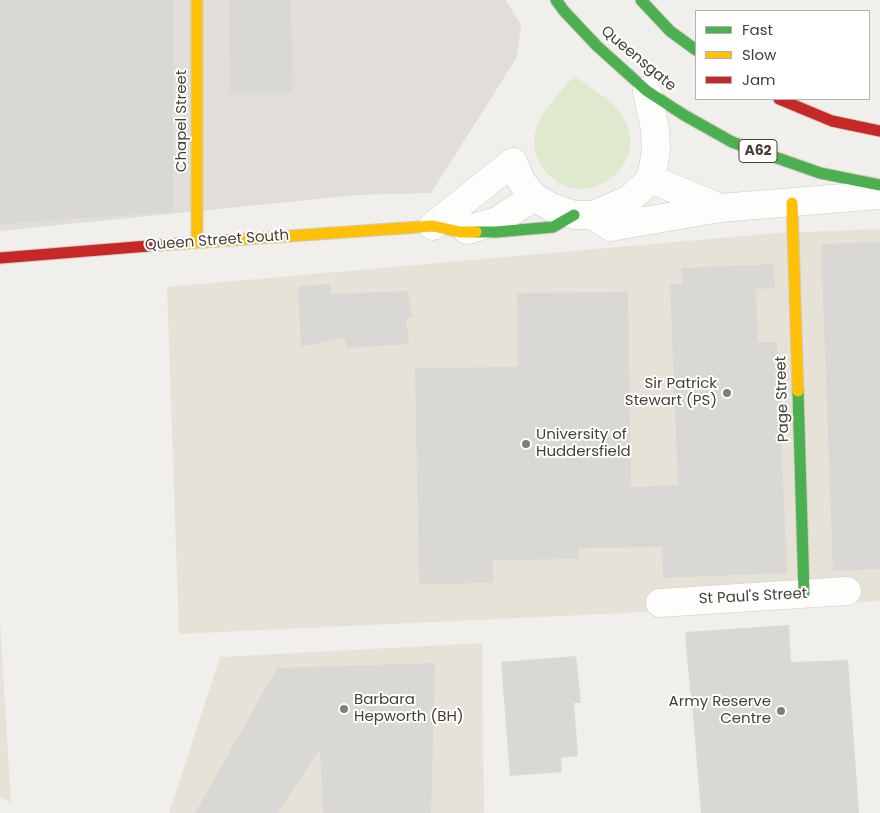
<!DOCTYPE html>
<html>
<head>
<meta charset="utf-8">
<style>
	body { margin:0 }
	#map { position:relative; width:880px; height:813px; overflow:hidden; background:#f1efeb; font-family:Poppins,sans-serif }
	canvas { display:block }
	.legend { position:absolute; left:695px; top:10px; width:175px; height:90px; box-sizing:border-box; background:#fff; border:1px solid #b5b3af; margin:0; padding:6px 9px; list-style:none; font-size:15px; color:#474038 }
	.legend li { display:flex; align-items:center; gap:10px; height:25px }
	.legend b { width:25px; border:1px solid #b5b3af }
</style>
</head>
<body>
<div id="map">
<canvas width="880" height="813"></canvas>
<ul class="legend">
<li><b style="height:6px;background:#4caf50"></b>Fast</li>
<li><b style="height:6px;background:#ffc107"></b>Slow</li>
<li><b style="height:6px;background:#c62828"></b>Jam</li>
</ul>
</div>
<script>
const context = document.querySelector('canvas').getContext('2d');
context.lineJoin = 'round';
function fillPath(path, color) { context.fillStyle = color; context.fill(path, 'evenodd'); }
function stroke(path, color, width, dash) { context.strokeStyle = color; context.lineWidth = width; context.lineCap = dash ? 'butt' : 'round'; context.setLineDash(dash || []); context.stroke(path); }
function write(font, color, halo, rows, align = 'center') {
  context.font = font + ' Poppins,sans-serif'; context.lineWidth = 4; context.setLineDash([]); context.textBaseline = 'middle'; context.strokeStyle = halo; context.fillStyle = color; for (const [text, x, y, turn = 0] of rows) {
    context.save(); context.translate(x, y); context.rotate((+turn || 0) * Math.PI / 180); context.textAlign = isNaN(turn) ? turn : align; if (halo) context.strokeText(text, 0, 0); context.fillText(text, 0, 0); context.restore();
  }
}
const industrial = new Path2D(`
	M0,0H506L521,25L517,57L431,193L357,195L0,231Z`);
const education = new Path2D(`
	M880,229V601L179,634L167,287L777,233Z
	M0,621L11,803L0,797Z
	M482,643L484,813H169L220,657Z`);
const green = new Path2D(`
	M574,76C589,87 610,98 621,114C658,166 576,222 541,165C535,155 532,141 536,129C542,109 561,92 574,76Z`);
const building = new Path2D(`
	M0,0H173V212L0,224Z
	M229,0H291L292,92H230Z
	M880,242V569L833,571L821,244Z
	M774,264L775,288L756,289L758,342H777L787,573L663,578L662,547L579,548V559L493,560V583L419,584L415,368L518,367L517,293L628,292L631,487L678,485L670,284H682L681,268Z
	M330,284L331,294L408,291L412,317L406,319L409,344L347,348L344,338L301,347L298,286Z
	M789,625L791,662L848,660L859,813H701L691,691H690L685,632Z
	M576,656L581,703H574L578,756L561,758L562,772L510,776L501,662Z
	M435,663L431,813H323L320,749L278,813H195L277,668Z`);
const street = new Path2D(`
	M651,179L720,208
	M593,215L611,227L720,208L880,195
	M433,226L513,162L521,181L534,197L551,207L574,215H593L630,199L651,179L656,150L655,129L647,91
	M467,230L497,221L534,197
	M660,603L847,591`);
const fast = new Path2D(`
	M556,0L564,11L597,46L647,91L684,115L732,142L820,173L880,185
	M641,0L670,31L696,50
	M476,232H496L553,227L574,215
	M798,391L804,594`);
const slow = new Path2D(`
	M197,0V242
	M792,203L798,391
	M161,245L433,226L460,232H476`);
const jam = new Path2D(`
	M779,99L832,121L880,131
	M0,258L161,245`);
const markers = [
	[727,393,5,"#827d77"],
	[526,444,5,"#827d77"],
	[344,709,5,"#827d77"],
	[781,711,5,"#827d77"]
];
const shields = [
	[758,151,38]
];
const shieldNames = [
	["A62",758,151]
];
const streetNames = [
	["Queensgate",638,59,40],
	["Chapel Street",182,121,-90],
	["Queen Street South",217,241,-4],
	["Page Street",783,399,-92],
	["St Paul's Street",753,597,-3]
];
const poiNames = [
	["Sir Patrick",717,384],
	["Stewart (PS)",717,401],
	["University of",536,435,"left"],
	["Huddersfield",536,452,"left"],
	["Barbara",354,700,"left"],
	["Hepworth (BH)",354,717,"left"],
	["Army Reserve",771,702],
	["Centre",771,719]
];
fillPath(industrial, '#e1deda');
fillPath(education, '#e7e2d7');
fillPath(green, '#dfe9cd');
fillPath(building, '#dad8d4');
stroke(street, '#cdcbc7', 29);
stroke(fast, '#d0ccc3', 13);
stroke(slow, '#d0ccc3', 13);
stroke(jam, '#d0ccc3', 13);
stroke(street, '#fdfdfc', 28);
stroke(fast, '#4caf50', 11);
stroke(slow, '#ffc107', 11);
stroke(jam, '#c62828', 11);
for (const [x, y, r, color] of markers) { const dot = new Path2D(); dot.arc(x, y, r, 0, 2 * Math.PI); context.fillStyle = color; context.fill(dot); stroke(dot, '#fff', 2); }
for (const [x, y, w] of shields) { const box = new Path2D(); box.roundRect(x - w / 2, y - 11.5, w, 23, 4); context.fillStyle = '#fff'; context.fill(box); stroke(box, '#474038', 1); }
write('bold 14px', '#474038', null, shieldNames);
write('15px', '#474038', '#fff', streetNames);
write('15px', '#474038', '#fff', poiNames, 'right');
</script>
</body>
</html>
